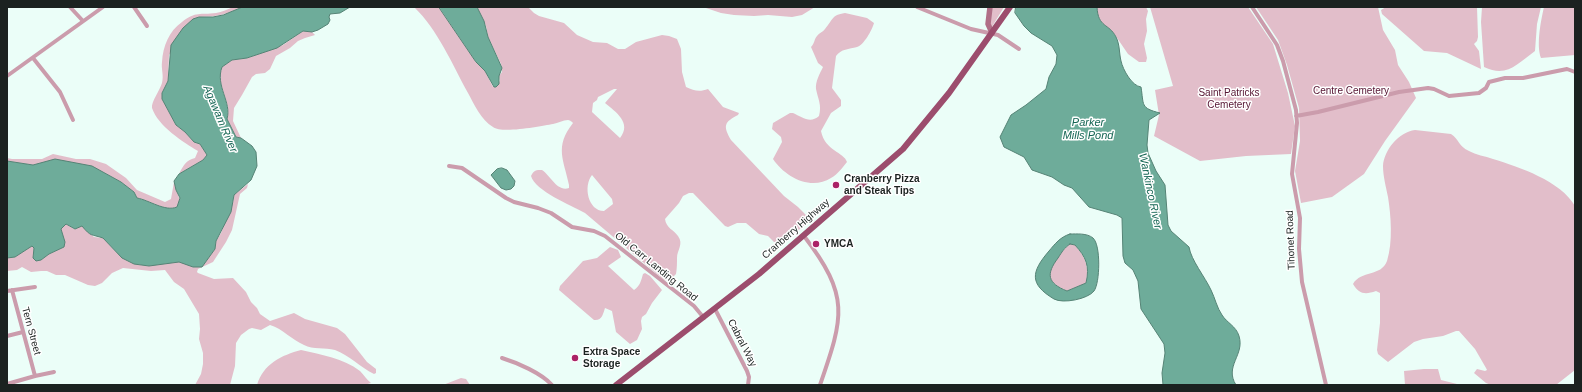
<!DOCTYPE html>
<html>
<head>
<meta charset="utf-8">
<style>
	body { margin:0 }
	#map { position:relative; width:1582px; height:392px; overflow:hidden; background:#ebfef8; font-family:Arial,sans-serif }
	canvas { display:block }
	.frame { position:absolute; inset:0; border:8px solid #1b2220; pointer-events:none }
</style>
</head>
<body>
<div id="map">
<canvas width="1582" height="392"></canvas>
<div class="frame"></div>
</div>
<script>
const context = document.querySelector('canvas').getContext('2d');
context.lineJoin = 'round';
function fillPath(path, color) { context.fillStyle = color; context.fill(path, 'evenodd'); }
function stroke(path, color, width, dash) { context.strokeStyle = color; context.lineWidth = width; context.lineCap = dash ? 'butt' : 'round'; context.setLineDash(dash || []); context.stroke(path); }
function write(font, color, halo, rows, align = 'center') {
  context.font = font + ' Arial,sans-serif'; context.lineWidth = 3; context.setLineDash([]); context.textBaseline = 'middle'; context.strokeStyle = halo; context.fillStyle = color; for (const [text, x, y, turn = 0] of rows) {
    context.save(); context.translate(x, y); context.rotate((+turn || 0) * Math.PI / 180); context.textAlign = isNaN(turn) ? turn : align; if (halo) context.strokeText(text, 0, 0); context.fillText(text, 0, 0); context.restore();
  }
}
const green = new Path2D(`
	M233,7H243C227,14 216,17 199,17L169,55L168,81L162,93V99L176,125L185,132L194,142L200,144L207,155L203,160L179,174C183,166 186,160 195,158L198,151C183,142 158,126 152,108C151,102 160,90 162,83C164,75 161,69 162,62C163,46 169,31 182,22C196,11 200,15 216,13C222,12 228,9 233,7Z
	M414,7H439L476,62L485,71L493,87L500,81L499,76L502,72L501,64L488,37L486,26L477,7H528L534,13L539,16L564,23L577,35L593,42L607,43L618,49H625L636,42L662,35L669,36L677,39L681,49L682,72L686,87C694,91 700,92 708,89L723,107L739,113L738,115C724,122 723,126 731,140L784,196L798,207L810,219V221C803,227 783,243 774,242L768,236L759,234L746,223H737L728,227L725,226L693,193H689L683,196L679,203L665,219C666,228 674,230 678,236C684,244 677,250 677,258C677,263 677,268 676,274L669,281L664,280L585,213C571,205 535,191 531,176C534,170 536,170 542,170C551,176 557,192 569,188V185C564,160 554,147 573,123C571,121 571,121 568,120C563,120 558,123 553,124C541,126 502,134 493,127C481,120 474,104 468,93C452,64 438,30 414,7ZM614,89H617L605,103C616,112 632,123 620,138L592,112L593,103L597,100L598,97ZM592,175L612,199L613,204L604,211C588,211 583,186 592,175Z
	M703,7H815L802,15L792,17L768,15L754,16L734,15L721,13Z
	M990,7H1004L990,30Z
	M1097,7H1146L1148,11L1146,19L1147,31L1144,44L1147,58L1146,62H1139L1128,54L1115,35L1102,24L1097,14Z
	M1150,7H1248L1273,44L1288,93L1295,126L1291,154L1246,156L1200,161L1154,136L1159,115L1155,90L1173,86Z
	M1256,7H1378L1383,30L1395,50L1398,65L1409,82L1416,98L1385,141L1364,174L1332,197L1301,203L1295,171L1300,141L1299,108L1287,65L1278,40Z
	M1386,7H1477L1478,37L1477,41L1474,44L1479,51L1481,69L1447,53L1424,51L1382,14L1381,10Z
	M1482,7H1541L1537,24L1535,51C1517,64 1507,78 1484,67L1481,22Z
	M1544,7H1575V55L1541,58C1536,45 1541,20 1544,7Z
	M845,13L867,18L874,23C872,30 864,45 857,47C849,49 841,49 836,56L832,88L841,100V106L831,113L821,131C825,151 844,152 847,162C842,168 838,174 831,178C811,191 785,177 773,159L782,142L781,137L772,129L773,123L790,113H793C802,117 810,124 819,116C822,105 818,99 816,89C815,82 820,73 823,67L818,63L811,47C815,43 814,39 817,36C819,33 823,32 825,29C833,20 831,15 845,13Z
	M303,31H311L315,35L305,38L298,41L290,48L276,56L270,69L265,73L256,74L252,77L242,95L234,108L233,121L241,138L236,137L227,119C233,102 215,87 222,67L232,60L248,58L283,45Z
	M1415,130L1451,134C1459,139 1459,147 1469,151C1476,155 1485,156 1493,159C1519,167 1561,181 1575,206V370L1556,385H1491L1486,383L1474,373L1477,369L1485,371L1487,370L1486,368L1475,349L1459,331H1456L1443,336L1423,339L1414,342L1388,362L1378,354L1377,350L1380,323V293L1376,291C1365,295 1359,294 1353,284C1361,270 1381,277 1387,261C1393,242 1391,216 1388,197C1386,187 1383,176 1383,166C1384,150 1399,132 1415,130Z
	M53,154L76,159H90L106,164L126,178L137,190L165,202L171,199L174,182L180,201L177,207C164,212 149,200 137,198L134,192L121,182L103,172L38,164L33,165L7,161V158L12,159H42Z
	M248,184L247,188L240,194L232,230L226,242L213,262L198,269L197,272L198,273L214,279L233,278L246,292L251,302L257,308L260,314L270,321L294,313L305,319L337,328L345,334L367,362L376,369V373L374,374C360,367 349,355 335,350C325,347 313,350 304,345C292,340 283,329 270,325L261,330L252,328L249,329L241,335L236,343L235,366L230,385H195L201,374L203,364V353L199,339L200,329L199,314L184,289L174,282L165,270L151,271L123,268L112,273L102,283L95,286L88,285L65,275H56L47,271H41L31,272L22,267L17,270L7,271V258L15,257L30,247L32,246L34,248L33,256L41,260L49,254L64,247L63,236L61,229L66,224L74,229L82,226L94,237L103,238C119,255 129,268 155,265C162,264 172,262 179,262C191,264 189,267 203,265L215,249L216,241L221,233L233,202L234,195Z
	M1070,244L1075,245C1086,258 1089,266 1086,283L1067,291C1062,289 1052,284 1050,278C1047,268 1063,249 1070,244Z
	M610,247L618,250L621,257L608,266L634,290C640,286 641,281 643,274L645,273L650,276L662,290L652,303L646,314L642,317L641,321L642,329L637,340L630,344L616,332L612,311L605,308C603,314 602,321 594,320L559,290L560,286L583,261L597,258Z
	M301,350C322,355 343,358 360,371C364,375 366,379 371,383L364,385H257C263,364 282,355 301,350Z
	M1424,369H1438L1441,380L1461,385H1405L1404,371Z
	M461,378L466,379L470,385H443Z`);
const water = new Path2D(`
	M243,7H350L340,13L330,14L329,17L330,20L328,24L318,30L312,32L303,31L277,48L247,58L232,60L222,67C215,86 232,102 227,119L236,137L241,138L252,146L256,152L257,166L251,180L234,195L231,212L216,241L215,249L202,267H193L179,262L149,266L134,264L122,258L103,238C91,234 91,237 82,226L75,229L66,224L61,229L65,242L64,247L49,254L41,260L36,261L33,258L34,248L32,246L15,257L7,258V161L33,165L55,159L92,166L121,182L134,192L137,198C149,200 165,212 177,207L180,198L176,190L174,181L179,174L203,160L207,155L200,144L194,142L185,132L176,125L162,99V93L168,81L171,45L183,28L193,19L199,17H213L223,15Z
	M439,7H477L484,21L488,37L502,68L499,76V84L496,87H494L485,71L476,62Z
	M1016,7H1097C1098,28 1109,23 1116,37C1120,45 1119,53 1121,61C1123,70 1132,86 1141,87C1144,105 1140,108 1160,113L1149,120L1147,145L1148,153L1156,171L1165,185L1168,225L1171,231L1189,247C1191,260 1205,277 1211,290C1215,298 1217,308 1222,315C1227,323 1236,326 1239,336C1245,355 1224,366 1236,385H1163L1162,373L1165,353L1164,344L1141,309L1138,281L1133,270L1125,263L1123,256L1122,218L1117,215L1089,207L1072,188L1064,185L1052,177L1032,170L1024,157L1004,147L1000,137L1011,115L1026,105L1046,89L1049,77L1056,64L1057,55L1052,46L1031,33L1024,26L1015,13Z
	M502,168L507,170L515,181L514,186L511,189L506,190L501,188L491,175L497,169Z
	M1070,234C1077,234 1087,233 1093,238C1101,245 1100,283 1094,291C1088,299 1063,304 1054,299C1029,284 1031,272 1049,251C1055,244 1060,237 1070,234ZM1070,244L1075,245C1086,257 1090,266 1086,283L1067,291C1047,283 1046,274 1058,258C1062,252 1064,248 1070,244Z`);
const street = new Path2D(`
	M70,7L83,21
	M134,7L147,26
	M917,7L971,29L998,35L1019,49
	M1252,7L1277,45L1283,61L1296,110L1297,123L1292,174L1300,218L1299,249L1302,282L1326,385
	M33,58L60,92L73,120
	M7,76L103,7
	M1296,116L1318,112L1399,92L1428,88L1434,89L1449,96L1479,93L1486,88L1489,82L1505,78H1523L1567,69L1575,72
	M449,166L462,168L506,198L514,202L538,208L551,213L572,227L594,231L605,236L694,306L704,318
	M804,236C850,296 844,316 820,385
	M12,290L35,376
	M7,291L35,287
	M715,309L747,371L749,377L748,385
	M7,336L23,332
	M502,358C518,363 541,373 552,385
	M7,384L35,376L54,372`);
const secondary = new Path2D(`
	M990,7L988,24L992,33`);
const primary = new Path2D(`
	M616,385L759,274L903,149L949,93L1010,7`);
const markers = [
	[836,185,4,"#ab2266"],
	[816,244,4,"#ab2266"],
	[575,358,4,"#ab2266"]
];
const parkNames = [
	["Centre Cemetery",1351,91],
	["Saint Patricks",1229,93],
	["Cemetery",1229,105]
];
const poiNames = [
	["Cranberry Pizza",844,179],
	["and Steak Tips",844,191],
	["YMCA",824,244],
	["Extra Space",583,352],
	["Storage",583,364]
];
const streetNames = [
	["Cranberry Highway",796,229,-41],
	["Tihonet Road",1291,240,-92],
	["Old Carr Landing Road",656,267,39],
	["Tern Street",31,331,75],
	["Cabral Way",742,343,63]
];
const waterNames = [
	["Agawam River",220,119,67],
	["Parker",1088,123],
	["Mills Pond",1088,136],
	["Wankinco River",1150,191,78]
];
fillPath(green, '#e2beca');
fillPath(water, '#6eac9a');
stroke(water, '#558375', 1);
stroke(street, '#cb9cac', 4);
stroke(secondary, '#b06f87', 5.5);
stroke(primary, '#9c4d6d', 6);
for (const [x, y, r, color] of markers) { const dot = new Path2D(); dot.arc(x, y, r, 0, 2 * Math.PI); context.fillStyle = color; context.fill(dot); stroke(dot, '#fff', 1.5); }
write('10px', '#551432', '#fff', parkNames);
write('bold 10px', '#1b2220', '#fff', poiNames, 'left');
write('10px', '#1b2220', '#fff', streetNames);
write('italic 11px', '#146553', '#fff', waterNames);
</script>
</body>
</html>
